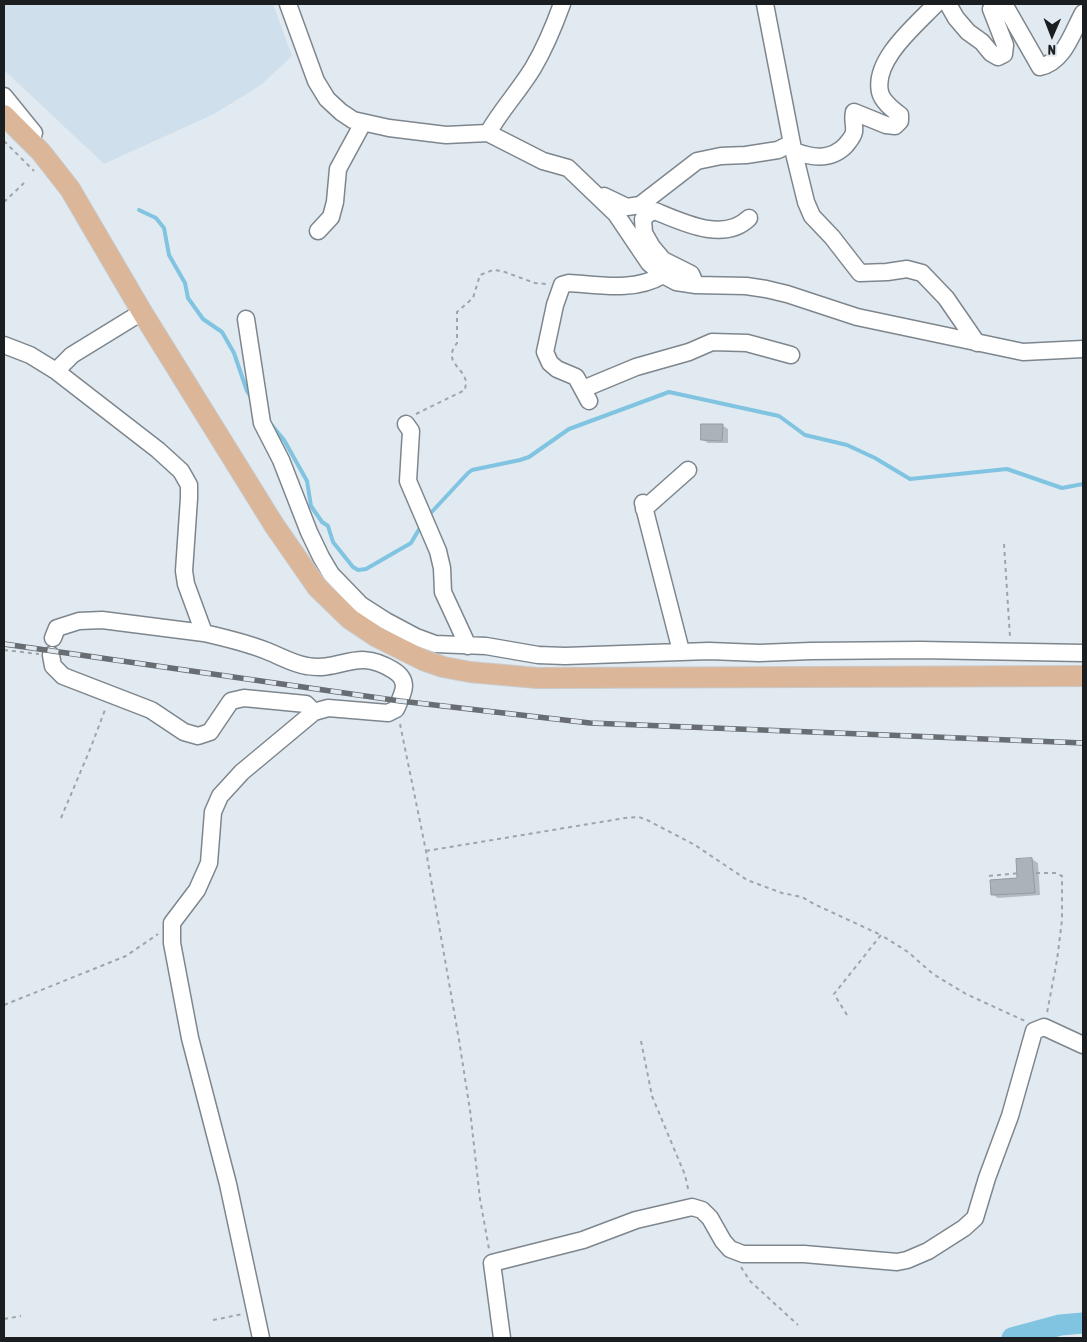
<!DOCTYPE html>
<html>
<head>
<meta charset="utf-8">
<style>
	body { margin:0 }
	#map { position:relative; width:1087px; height:1342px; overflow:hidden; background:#e1eaf1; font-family:"Asap Condensed",sans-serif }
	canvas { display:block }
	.frame { position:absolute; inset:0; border:5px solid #1b1e21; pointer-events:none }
	.north { position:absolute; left:1027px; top:10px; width:50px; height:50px; -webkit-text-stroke:4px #e1eaf1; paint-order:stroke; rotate:181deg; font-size:14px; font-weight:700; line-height:20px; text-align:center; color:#1b1e21 }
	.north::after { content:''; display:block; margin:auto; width:18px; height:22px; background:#1b1e21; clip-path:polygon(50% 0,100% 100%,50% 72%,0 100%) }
</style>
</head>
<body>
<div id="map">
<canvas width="1087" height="1342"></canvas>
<div class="frame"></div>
<div class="north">N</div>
</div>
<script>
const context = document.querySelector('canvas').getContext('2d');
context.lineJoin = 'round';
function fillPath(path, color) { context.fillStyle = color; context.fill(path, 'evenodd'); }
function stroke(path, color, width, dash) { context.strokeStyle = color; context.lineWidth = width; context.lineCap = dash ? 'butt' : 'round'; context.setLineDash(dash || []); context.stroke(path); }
const built = new Path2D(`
	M4,4H273L292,56L261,85L214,114L104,164L4,70Z`);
const shadow = new Path2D(`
	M722,425L728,429V443H708L702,439Z
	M1032,859L1038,863L1040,895L998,898L992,894L1018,879Z`);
const stream = new Path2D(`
	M139,210L156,218L164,228L169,255L185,283L188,298L203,319L222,332L234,353L247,391L252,399
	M270,423L284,440L307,481L311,506L322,522L328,526L333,542L353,567L358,570L366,569L411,543L421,526
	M428,516L468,473L472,470L520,460L529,457L569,429L669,392L779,416L805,435L847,445L875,458L910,479L1007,469L1062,488L1083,484`);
const river = new Path2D(`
	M1012,1338L1060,1325L1083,1323`);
const building = new Path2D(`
	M701,424H723L722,441L701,440Z
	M1032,858L1035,893L991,895L990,880L1017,878L1016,859Z`);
const path = new Path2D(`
	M4,141L34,171
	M4,202L24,183
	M416,414L465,390C465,388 466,385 466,382C464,367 442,362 457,343V312L473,298L480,275L493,270L502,271L535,283L547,284
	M1004,544L1010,637
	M4,650L39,654
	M400,724L426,851L459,1040L470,1110L480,1199L489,1249
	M61,818L91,747L106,707
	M426,851L625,818L639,817L647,820L695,845L747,880L782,893L802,897L814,904L881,935
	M1036,873H1056L1062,876V920L1057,960L1047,1013
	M989,876L1020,873
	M4,1005L126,956L158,934
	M847,1015L834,994L881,935L908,952L933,974L966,994L1025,1021
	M641,1041L652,1096L685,1175L689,1193
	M741,1267L750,1281L798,1325
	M4,1319L21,1316
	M213,1320L243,1314`);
const minor = new Path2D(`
	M288,4L316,81L327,99L341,112L353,120L389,128L446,135L488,133L543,161L568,168L616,214L649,263L663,275L676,282L696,285L746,286L766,289L787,294L857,317L1023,352L1083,349
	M765,4L793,149L806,202L812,216L832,237L860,273L887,272L907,269L922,273L946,298L977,343
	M948,4L956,18L968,32L982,42L991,53L998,57L1004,54L1005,45L991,9L994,4
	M1004,4L1040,67C1064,62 1072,33 1083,13
	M4,96L34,133
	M488,133C501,110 519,91 533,68C545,48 554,26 562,4
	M794,151C812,158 831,161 846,145C849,141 853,137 854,132C855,124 852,121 854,112L886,125L895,126L900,121V115C892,109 882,101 880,92C873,60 916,25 936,4
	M604,196L627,207L640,205L697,161L721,156L746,155L778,150L792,143
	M318,231L331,217L335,202L338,169L363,123
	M696,285L691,274L663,260L652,247L644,233L643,219L648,214L655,211C682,222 724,243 749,218
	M246,319L262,423L281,460L309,532L321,557L331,574L361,605L386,621L416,637L435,644L486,646L538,655L565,656L709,651L759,653L811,651L920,650L1083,653
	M4,345L30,355L56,371L72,355L142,312
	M56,371L158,450L181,471L189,485V498L184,571L186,584L204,633C226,638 247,643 267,651C280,656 293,664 307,666C342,672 356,647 393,670C411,681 403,693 396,709L388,713L328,708L314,712L242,772L220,796L213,812L209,863L197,890L172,923V943L190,1038L228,1184L261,1338
	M583,389L636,367L689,352L712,342L747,343L791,355
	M589,401L576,377L557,369L550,363L545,352L555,305L562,285L569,283C600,285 634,292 663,275
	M406,424L411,431L408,481L438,551L442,568L443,592L468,646
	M643,503L681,651
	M644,509L688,470
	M53,638L57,628L79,621L102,620L204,633
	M51,655L53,666L63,676L151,710L184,732L198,736L210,732L231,701L244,698L306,704L314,712
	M502,1338L492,1263L583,1240L636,1220L692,1207L702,1210L710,1218L723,1241L730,1249L743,1254H804L897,1262L907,1260L928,1251L964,1228L975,1218L987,1178L1010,1116L1034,1031L1044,1027L1083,1045`);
const major = new Path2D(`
	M4,115L41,152L70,189L142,312L274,525L317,587L350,619L377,637L423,660L443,667L470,672L537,678L1083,676`);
const rail = new Path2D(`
	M4,644L400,701L590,723L1083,743`);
fillPath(built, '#cfe0ec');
fillPath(shadow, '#0003');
stroke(stream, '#80c4e1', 4);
stroke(river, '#80c4e1', 21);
fillPath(building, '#aab3ba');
stroke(building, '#939ba2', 1);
stroke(minor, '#7e868d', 19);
stroke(major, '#c8c9ca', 22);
stroke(path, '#9ea5ab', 2, [4, 4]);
stroke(minor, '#fff', 16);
stroke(major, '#dcb698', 20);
stroke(rail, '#686d72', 5.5);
stroke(rail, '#e1eaf1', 4, [11]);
</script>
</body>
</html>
